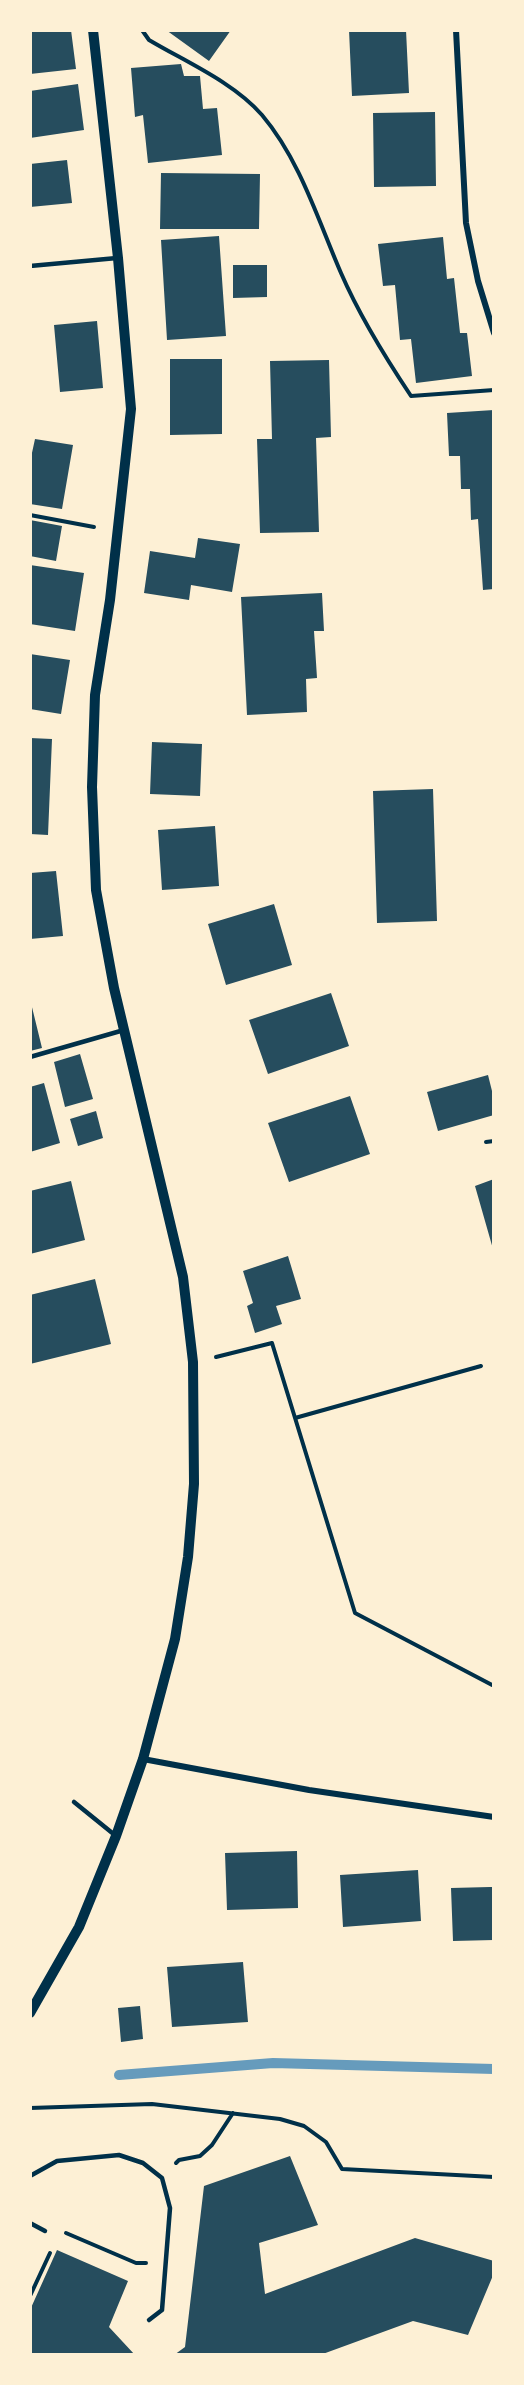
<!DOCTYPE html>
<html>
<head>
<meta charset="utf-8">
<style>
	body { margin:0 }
	#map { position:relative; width:524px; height:2385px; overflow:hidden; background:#fdf0d5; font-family:"Exo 2",sans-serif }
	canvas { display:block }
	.frame { position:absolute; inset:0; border:32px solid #fdf0d5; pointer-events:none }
</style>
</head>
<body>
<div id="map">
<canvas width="524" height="2385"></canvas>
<div class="frame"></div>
</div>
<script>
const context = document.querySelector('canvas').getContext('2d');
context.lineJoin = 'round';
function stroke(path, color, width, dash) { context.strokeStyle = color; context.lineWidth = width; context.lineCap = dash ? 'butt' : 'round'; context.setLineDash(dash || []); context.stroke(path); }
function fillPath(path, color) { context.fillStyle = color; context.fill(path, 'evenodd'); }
const stream = new Path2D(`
	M119,2075L273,2063L494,2069`);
const building = new Path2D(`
	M30,30H71L76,69L30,74Z
	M166,30H231L209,61Z
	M349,30H406L409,93L352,96Z
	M181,64L184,76H200L203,109L217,108L222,155L148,163L143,115L135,117L131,68Z
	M78,84L84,130L30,138V91Z
	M435,112L436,186L374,187L373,113Z
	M67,160L72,203L30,207V164Z
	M161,173L260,174L259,229H160Z
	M219,236L226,336L167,340L161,240Z
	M443,237L447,279L454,278L460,333H467L472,376L416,383L411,339L400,340L395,285L383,286L378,244Z
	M233,265H267V297L233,298Z
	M97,321L103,388L60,392L54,325Z
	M170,359H222V434L170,435Z
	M329,360L331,437L316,438L319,532L260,533L257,439H272L270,361Z
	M494,410V589L483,590L478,519L471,520L470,489H461L460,456H449L447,413Z
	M35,439L73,445L62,509L30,504V462Z
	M30,520L62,526L56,561L30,556Z
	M198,538L240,544L232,592L191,585L189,600L144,593L150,551L195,558Z
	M30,565L84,573L75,631L30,624Z
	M322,593L324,631H314L317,678L306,679L307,712L247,715L241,597Z
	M30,654L70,660L61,714L30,709Z
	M30,738L52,739L48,835L30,834Z
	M152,742L202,744L200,796L150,794Z
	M433,789L437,921L377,923L373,791Z
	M215,826L219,886L162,890L158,830Z
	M56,871L63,936L30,939V873Z
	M274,904L292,965L226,985L208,924Z
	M331,993L349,1046L268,1074L249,1020Z
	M30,999L42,1048L30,1051Z
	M80,1054L93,1099L65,1107L54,1062Z
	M488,1075L494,1099V1115L438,1131L427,1092Z
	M44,1083L60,1143L30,1152V1087Z
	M350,1096L370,1154L289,1182L268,1123Z
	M96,1111L103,1138L78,1146L70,1119Z
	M494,1179V1249H493L475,1186Z
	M71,1181L85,1240L30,1254V1191Z
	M288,1256L301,1299L276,1306L282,1324L255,1333L247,1306L253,1303L243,1271Z
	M95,1279L111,1344L30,1364V1295Z
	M297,1851L298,1908L227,1910L225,1853Z
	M418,1870L421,1921L343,1927L340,1875Z
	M490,1887H494V1940L453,1941L451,1888Z
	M243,1962L248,2022L172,2027L167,1967Z
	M140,2006L143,2039L121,2042L118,2008Z
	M290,2156L318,2225L259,2243L265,2294L415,2238L494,2261V2273L468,2335L413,2321L320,2355H174L185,2347L204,2186Z
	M57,2250L128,2281L109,2327L135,2355H33L30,2351V2310Z`);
const path = new Path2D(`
	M142,30L149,40C186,62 233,82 262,115C300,160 318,220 341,273C360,317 385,357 411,396L494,390
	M30,515L94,527
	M486,1142L494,1141
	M216,1357L272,1343L355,1613L494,1686
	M295,1418L481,1366
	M30,2108L152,2104L280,2119L304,2126L326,2142L342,2169L494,2177
	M176,2163L179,2160L200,2156L212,2145L233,2113
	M66,2233L136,2263H146
	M30,2296L50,2253`);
const service = new Path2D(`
	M30,266L117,258
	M30,1057L124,1030
	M74,1802L116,1836
	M30,2176L57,2161L119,2155L143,2163L162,2178L170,2208L162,2310L149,2320
	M30,2223L45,2231`);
const minor = new Path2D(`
	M456,30L466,223L478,281L494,333
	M143,1759L309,1790L494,1817`);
const tertiary = new Path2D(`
	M30,2013L79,1927L116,1836L143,1759L175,1639L188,1557L194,1484L193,1362L183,1277L114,988L96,890L92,787L95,695L110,600L131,409L118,258L93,30`);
stroke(stream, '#669bbc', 10);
fillPath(building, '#264d5e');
stroke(path, '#003049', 4);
stroke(service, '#003049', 4.5);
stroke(minor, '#003049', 6);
stroke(tertiary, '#003049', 10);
</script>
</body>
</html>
